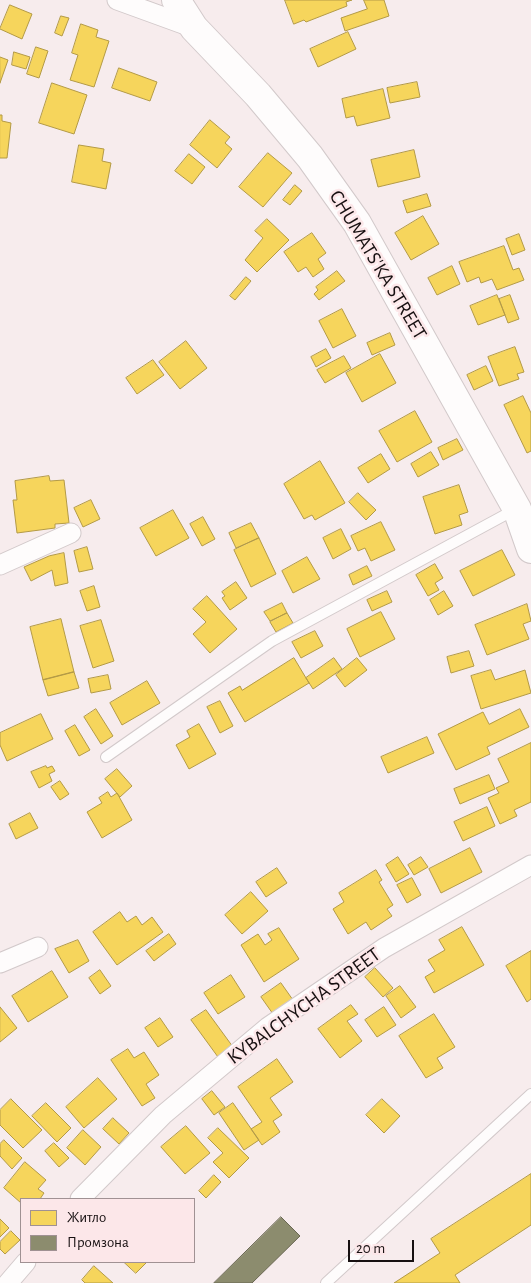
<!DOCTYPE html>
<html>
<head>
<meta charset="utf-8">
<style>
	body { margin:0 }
	#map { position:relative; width:531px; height:1283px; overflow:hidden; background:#f7eced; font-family:"Alegreya Sans",sans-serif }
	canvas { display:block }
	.legend { position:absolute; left:20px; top:1198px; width:175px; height:65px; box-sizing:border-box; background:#fce7e9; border:1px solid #a09193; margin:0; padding:6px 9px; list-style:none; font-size:15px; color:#171011 }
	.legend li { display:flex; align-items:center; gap:10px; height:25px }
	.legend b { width:25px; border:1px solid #a09193 }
	.scale { position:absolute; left:348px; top:1240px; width:66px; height:22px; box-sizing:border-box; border:2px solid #171011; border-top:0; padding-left:6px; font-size:15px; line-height:18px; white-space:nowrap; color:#171011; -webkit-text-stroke:4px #fce7e9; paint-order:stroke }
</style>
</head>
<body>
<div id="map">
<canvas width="531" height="1283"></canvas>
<ul class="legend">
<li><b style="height:14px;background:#f6d55c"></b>Житло</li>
<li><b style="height:14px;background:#8c8c6e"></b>Промзона</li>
</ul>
<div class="scale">20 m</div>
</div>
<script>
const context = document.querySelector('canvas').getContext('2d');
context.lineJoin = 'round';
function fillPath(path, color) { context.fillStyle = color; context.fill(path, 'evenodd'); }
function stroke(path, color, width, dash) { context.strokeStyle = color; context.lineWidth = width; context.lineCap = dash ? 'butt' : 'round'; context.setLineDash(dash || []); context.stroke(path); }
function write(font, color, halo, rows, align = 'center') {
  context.font = font + ' "Alegreya Sans",sans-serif'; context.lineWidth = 5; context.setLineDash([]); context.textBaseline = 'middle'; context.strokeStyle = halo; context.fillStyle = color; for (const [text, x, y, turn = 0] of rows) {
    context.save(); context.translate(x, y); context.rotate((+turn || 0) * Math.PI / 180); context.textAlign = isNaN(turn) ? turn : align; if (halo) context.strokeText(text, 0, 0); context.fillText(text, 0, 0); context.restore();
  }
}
const homes = new Path2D(`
	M285,0H352L346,2L347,6L306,22L304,20L294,24Z
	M364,0H384L389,16L345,31L341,18L367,9Z
	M10,5L32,14L22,39L0,29Z
	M61,16L69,18L62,36L55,33Z
	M81,24L98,30L96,37L109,41L94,87L70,80L78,55L72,53Z
	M348,32L356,49L318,67L310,49Z
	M36,47L48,51L39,78L27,74Z
	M14,52L30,57L26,69L12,65Z
	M0,57L8,60L0,83Z
	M119,68L157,82L150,101L112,88Z
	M417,82L420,97L390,103L387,88Z
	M52,83L87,95L74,134L39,123Z
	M383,89L390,118L357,126L354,116L346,118L342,99Z
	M0,115H2V121L11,123L7,158H0Z
	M210,120L230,137L225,143L232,149L217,168L190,145Z
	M79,145L104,149L102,161L111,163L106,189L72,182Z
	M414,150L420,177L378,187L371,160Z
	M268,153L292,173L263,207L239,187Z
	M189,154L205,167L192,184L175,171Z
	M295,185L302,191L290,205L283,200Z
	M427,194L431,206L407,213L403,201Z
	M423,216L439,244L411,260L395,233Z
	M267,219L289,240L257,272L245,260L263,238L255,231Z
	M312,233L326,253L318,259L324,269L313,277L306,267L298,272L284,252Z
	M519,234L525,250L512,255L506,239Z
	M504,246L513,270L519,268L524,280L497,290L492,279L481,283L479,277L467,282L459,262Z
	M452,266L460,284L437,295L428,278Z
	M337,271L345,281L319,300L314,294L318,290L316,287Z
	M246,277L251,281L235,300L230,296Z
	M497,295L505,315L478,325L470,306Z
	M510,295L519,319L508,323L499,299Z
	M342,309L356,336L333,348L319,321Z
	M390,333L395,345L372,355L367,343Z
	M186,341L207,368L180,389L159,362Z
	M515,347L524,372L517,374L519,379L499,386L488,357Z
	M326,349L331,358L316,367L311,357Z
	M380,354L396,383L362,402L346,373Z
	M344,356L351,368L325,383L317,370Z
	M153,360L164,375L137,394L126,378Z
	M486,366L493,381L474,390L467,375Z
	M523,396L531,413V451L527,453L504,405Z
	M415,411L432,442L397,462L379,431Z
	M457,439L463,450L443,460L438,448Z
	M431,452L439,465L418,477L411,464Z
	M381,454L390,469L368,483L358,468Z
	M320,461L345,503L315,520L312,515L304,519L284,484Z
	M49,476L50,481L64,480L69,523L55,524V528L17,533L13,500H17L15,481Z
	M459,485L468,512L459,515L462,525L435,534L423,497Z
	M358,493L376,510L366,520L349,502Z
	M91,500L100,519L83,527L74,508Z
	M173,510L189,538L156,556L140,528Z
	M203,517L215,539L202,546L190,524Z
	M381,522L395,550L371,561L365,548L358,551L351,536Z
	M251,523L259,538L236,548L229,533Z
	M341,529L351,549L333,559L323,538Z
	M259,538L276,574L251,587L234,550Z
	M87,547L93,569L79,572L74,551Z
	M502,550L515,575L473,596L460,571Z
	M64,553L68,583L55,586L52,570L31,581L24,567L49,556Z
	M307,557L320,579L293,593L282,571Z
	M435,564L443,578L435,583L439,590L428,596L416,575Z
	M367,566L372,576L353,585L349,575Z
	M236,582L247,598L230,610L222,598L225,596L222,592Z
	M94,586L100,607L87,611L80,591Z
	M387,591L392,602L372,611L367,600Z
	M444,591L453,606L438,615L430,600Z
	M207,596L237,629L210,653L193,634L206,622L193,609Z
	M282,603L287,613L270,621L264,612Z
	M527,604L531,621L523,624L529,639L487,655L475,625Z
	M381,612L395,639L360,657L347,629Z
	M287,613L293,623L276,632L270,622Z
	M61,619L74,672L43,680L30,627Z
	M101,620L114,661L93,668L80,626Z
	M315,631L323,646L301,658L292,642Z
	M469,651L474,666L451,673L447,657Z
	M294,658L309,683L245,722L228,693L240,686L242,690Z
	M334,658L342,669L313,689L306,678Z
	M357,658L367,670L345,687L336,675Z
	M491,670L495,680L525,670L531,693L481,709L471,676Z
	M74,672L79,688L48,696L43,680Z
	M108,675L111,689L91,693L88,679Z
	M147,681L160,703L122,725L110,703Z
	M220,701L233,726L220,733L207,707Z
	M96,709L113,736L101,744L84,717Z
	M520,709L529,727L487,747L490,754L456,770L438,734L483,712L489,724Z
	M41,714L53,739L7,761L0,745V733Z
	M199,724L216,754L189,769L176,745L190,737L187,731Z
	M75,725L90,750L79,756L65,731Z
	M427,737L434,753L388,773L381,757Z
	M531,743V802L514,810L517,816L500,824L488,798L499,793L496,788L509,782L498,759Z
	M46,766L47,768L52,766L55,771L49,774L52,781L39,788L31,772Z
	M117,769L132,786L120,797L105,779Z
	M489,775L495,789L460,804L454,789Z
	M60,781L69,794L60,800L51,787Z
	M108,792L111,797L117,793L132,820L102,838L87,812L102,803L99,798Z
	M487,807L495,826L463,841L454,822Z
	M30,813L38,828L16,839L9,824Z
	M470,848L482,872L441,893L429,869Z
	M398,857L409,874L396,882L386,865Z
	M421,857L428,867L414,875L408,865Z
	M277,868L287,883L266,897L256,882Z
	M376,870L382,880L379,882L393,905L387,909L392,916L371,930L366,922L348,934L333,909L344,902L339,893Z
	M412,878L421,895L407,903L397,885Z
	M251,892L268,911L242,934L225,915Z
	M120,912L127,922L136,916L142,925L152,917L163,932L117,965L93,932Z
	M462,927L484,965L434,993L425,977L435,971L428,960L445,950L439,940Z
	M279,928L299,959L264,982L241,945L258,934L265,945L272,940L268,934Z
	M169,934L176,944L154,961L146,951Z
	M78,940L89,961L69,973L55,949Z
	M531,951V999L527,1002L506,966Z
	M375,968L393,988L383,997L365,977Z
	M100,970L111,986L100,994L89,978Z
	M52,971L68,997L28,1022L12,996Z
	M231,975L245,997L218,1014L204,993Z
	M281,983L293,1000L273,1014L261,997Z
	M400,986L416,1007L401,1018L386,996Z
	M351,1005L358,1014L347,1021L362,1041L340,1058L318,1029Z
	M0,1007L17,1028L0,1042Z
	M384,1007L396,1025L377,1037L365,1020Z
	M206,1010L233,1047L218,1057L191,1020Z
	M434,1014L455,1047L437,1058L443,1068L426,1078L399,1036Z
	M160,1018L173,1037L158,1047L145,1028Z
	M128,1049L134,1058L144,1052L159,1075L146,1084L155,1098L142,1106L111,1060Z
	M277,1059L293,1082L270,1098L282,1115L273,1121L280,1132L262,1145L251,1129L262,1122L238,1087Z
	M98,1078L117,1099L84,1128L66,1107Z
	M212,1091L225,1107L214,1115L202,1099Z
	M11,1099L42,1130L23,1148L0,1125V1110Z
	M382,1099L400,1116L384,1133L366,1115Z
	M46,1103L71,1128L57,1142L32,1116Z
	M233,1103L259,1140L244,1150L219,1113Z
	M113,1118L129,1133L119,1144L103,1129Z
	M186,1126L210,1153L185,1174L161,1147Z
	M218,1128L249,1158L229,1178L213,1162L223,1153L208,1138Z
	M83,1130L101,1147L85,1165L67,1148Z
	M4,1140L22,1158L12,1169L0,1156V1144Z
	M54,1143L69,1158L59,1167L45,1151Z
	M25,1162L46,1180L38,1189L44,1193L40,1199H21V1203L4,1188Z
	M531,1174V1225L455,1275L460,1283H394L440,1253L431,1239Z
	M214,1175L221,1182L206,1198L199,1191Z
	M0,1219L9,1228L0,1237Z
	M11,1231L20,1240L5,1254L0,1249V1242Z
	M124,1262H147L136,1273Z
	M94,1266L113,1283H85L82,1280Z`);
const industry = new Path2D(`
	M281,1217L300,1236L252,1283H214Z`);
const lane = new Path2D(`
	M106,757L272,641L516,509
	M326,1283L531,1094`);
const street = new Path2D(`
	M117,0L194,28
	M0,565L71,533
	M0,963L38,947
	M80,1199L163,1115L268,1027L384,948L531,865
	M8,1283L26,1262`);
const secondary = new Path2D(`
	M176,0L194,28L258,95L310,157L357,223L517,509L531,549`);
const streetNames = [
	["CHUMATS'KA STREET",378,265,59],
	["KYBALCHYCHA STREET",304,1006,-36]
];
fillPath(homes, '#f6d55c');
stroke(homes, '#b39a46', 1);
fillPath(industry, '#8c8c6e');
stroke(industry, '#696752', 1);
stroke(lane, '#d2c9ca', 12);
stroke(street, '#d2c9ca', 21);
stroke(secondary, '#d2c9ca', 30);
stroke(lane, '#fefcfc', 10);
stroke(street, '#fefcfc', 19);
stroke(secondary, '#fefcfc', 28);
write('20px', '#171011', '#fce7e9', streetNames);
</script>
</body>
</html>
